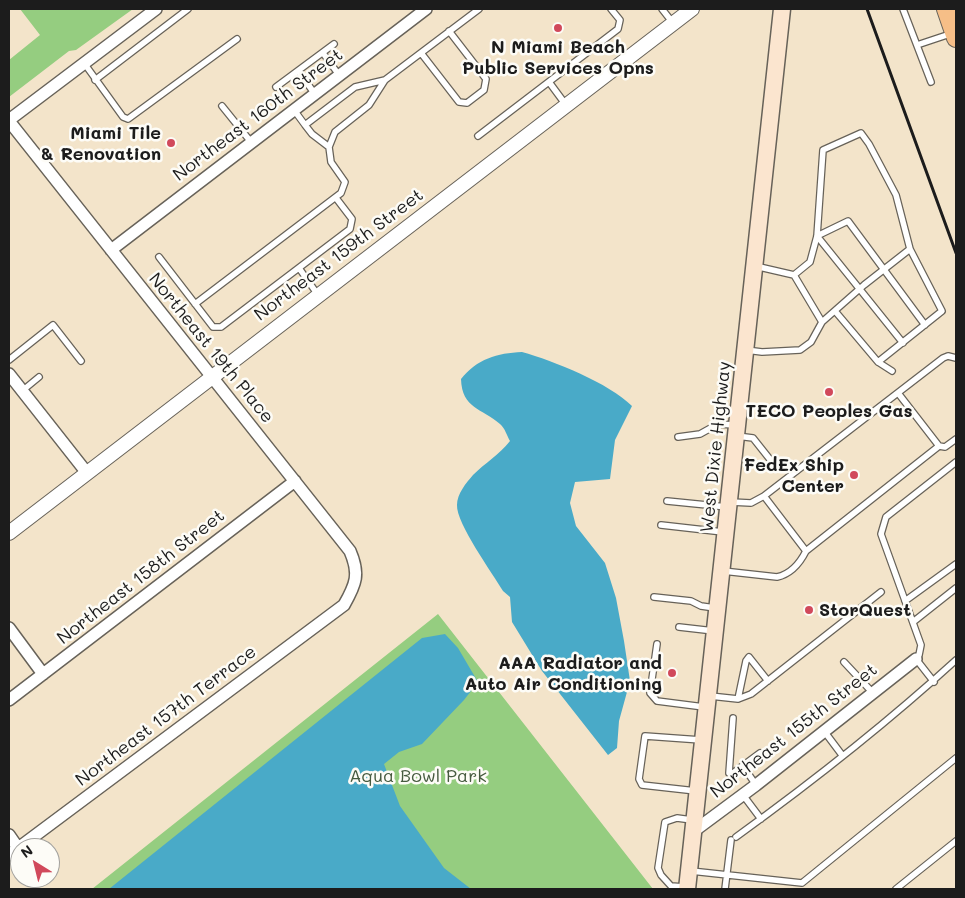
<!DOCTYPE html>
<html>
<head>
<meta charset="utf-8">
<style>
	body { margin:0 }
	#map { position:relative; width:965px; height:898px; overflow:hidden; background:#f3e4ca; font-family:Mali,sans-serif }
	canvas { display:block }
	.frame { position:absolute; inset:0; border:10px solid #1c1c1c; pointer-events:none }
	.north { position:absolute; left:10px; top:838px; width:50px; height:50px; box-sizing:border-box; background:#fdfcf7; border:1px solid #a3a29f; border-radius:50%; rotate:324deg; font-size:14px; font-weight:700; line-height:20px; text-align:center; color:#1c1c1c }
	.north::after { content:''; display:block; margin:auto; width:18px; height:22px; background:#d1495b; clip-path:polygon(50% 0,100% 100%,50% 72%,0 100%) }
</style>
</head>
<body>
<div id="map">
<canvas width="965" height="898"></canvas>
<div class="frame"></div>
<div class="north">N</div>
</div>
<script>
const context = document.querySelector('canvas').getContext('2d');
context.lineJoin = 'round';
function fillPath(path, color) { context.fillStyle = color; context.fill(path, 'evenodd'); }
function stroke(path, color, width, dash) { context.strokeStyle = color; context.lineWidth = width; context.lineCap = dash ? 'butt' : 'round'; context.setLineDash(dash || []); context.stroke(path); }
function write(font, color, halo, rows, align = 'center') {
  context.font = font + ' Mali,sans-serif'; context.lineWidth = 5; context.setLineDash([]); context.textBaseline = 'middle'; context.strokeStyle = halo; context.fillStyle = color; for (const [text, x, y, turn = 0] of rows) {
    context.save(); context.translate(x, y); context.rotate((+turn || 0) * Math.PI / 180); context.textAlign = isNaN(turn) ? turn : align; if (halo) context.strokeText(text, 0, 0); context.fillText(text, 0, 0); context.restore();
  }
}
const green = new Path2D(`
	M20,9H133L76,50L69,51L9,97V60L40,35Z
	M438,614L653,889H92Z`);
const water = new Path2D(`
	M522,352C554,361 609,383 632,406L615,440L610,479L575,482L570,503L576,526L605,563L616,598L624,641L630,681L619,721L617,748L608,755L542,671L512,622L510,597L503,591C493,574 456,523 457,505C457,494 466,483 473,475C485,463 499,455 510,441C507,436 505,428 500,424C482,408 462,409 461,379C477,359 497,353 522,352Z
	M445,634L458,648L478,682L464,700L422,744L399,752L384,764L400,806L444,868L471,889H109L422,638Z`);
const service = new Path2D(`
	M662,9L673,23
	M903,9L931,82
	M917,45L953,33
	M323,53L339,75
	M421,53L459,102L467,103L484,90L486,79L449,31
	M84,63L123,117L128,119L237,39
	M298,71L315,94
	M95,80L188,9
	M549,82L566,105
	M276,87L334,44
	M222,106L251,142
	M294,110L305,125L355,87L385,80
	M305,125L312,134L329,147
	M478,136L618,29L620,20L611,9
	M817,236L848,221L925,325
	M817,236L903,343
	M159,257L213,327H221L350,229L352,219L336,198
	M755,266L794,275L822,322
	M299,268L318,295
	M794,275L810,262L817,236L823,150L861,133L869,144L896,195L910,249L942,311L878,362
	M195,304L341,193L345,182L331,162L329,147L335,132L369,105L385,80L479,9
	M835,311L878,362L892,371
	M746,350L762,352L800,350L811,342L822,322L864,285L910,249
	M956,358L948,356L943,358L764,496L806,551L939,446L945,447L956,439
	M9,360L53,325L81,361
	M22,391L39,377
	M898,393L939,446
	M737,436L753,438L776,467
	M678,437L700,434L718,424L735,425
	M667,501L727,507
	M731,502L751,503L764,496
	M661,525L723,532
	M723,571L777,577C791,574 800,563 806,551
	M654,597L691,601L701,606L715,608
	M905,601L956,564
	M913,622L956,588
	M679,627L714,631
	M657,644L650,693L657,701L704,707
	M844,662L873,693
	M934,682L916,659L919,655L921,645L881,534L886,517L956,462
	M710,696L738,699L751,694L881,592
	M738,699L746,661L749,657L768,681
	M733,718L729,773H733L760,753
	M824,731L842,755
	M743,766L756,785
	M696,791L642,785L639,779L645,736L701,740
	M743,795L761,819
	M736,837C812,782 887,723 956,660
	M691,871L802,883L956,758
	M685,887L671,886L661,875L658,868L665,822L677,818L692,820
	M725,889L731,840
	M896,889L956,841`);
const minor = new Path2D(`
	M9,120L156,9
	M9,121L350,551C360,574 356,584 344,605L9,855
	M111,250L426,9
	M9,374L87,473
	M9,628L43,674
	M9,700L295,481
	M694,831L756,785L916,659
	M9,835L18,848`);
const tertiary = new Path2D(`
	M9,533L692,9`);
const secondary = new Path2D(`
	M687,889L782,9`);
const primary = new Path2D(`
	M946,9L956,38`);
const rail = new Path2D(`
	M867,9L956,253`);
const markers = [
	[558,28,5,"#d1495b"],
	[171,143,5,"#d1495b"],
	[829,392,5,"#d1495b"],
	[854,475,5,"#d1495b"],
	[809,610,5,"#d1495b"],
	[672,673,5,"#d1495b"]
];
const poiNames = [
	["N Miami Beach",558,47,"center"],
	["Public Services Opns",558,68,"center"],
	["Miami Tile",161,133],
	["& Renovation",161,154],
	["TECO Peoples Gas",829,411,"center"],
	["FedEx Ship",844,465],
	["Center",844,486],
	["StorQuest",819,610,"left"],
	["AAA Radiator and",662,663],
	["Auto Air Conditioning",662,684]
];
const streetNames = [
	["Northeast 160th Street",258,115,-37],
	["Northeast 159th Street",339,255,-37],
	["Northeast 19th Place",211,348,51],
	["West Dixie Highway",716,447,-84],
	["Northeast 158th Street",141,577,-38],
	["Northeast 157th Terrace",166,716,-37],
	["Northeast 155th Street",794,731,-38]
];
const parkNames = [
	["Aqua Bowl Park",418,776]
];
fillPath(green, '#95cd80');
fillPath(water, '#49aac8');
stroke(service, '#676259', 8);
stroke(minor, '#676259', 14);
stroke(tertiary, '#676259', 16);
stroke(secondary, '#676259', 19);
stroke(primary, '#676259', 20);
stroke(service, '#fff', 5.5);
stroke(minor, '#fff', 11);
stroke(tertiary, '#fff', 14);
stroke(secondary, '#fbe5cf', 16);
stroke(primary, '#f6be87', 18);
stroke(rail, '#1c1c1c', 3);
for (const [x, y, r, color] of markers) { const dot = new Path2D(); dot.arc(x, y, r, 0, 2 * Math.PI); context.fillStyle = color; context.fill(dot); stroke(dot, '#fdfcf7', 2); }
write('bold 18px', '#1c1c1c', '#fdfcf7', poiNames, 'right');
write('18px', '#1c1c1c', '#fdfcf7', streetNames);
write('18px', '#465a3f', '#fdfcf7', parkNames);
</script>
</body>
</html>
